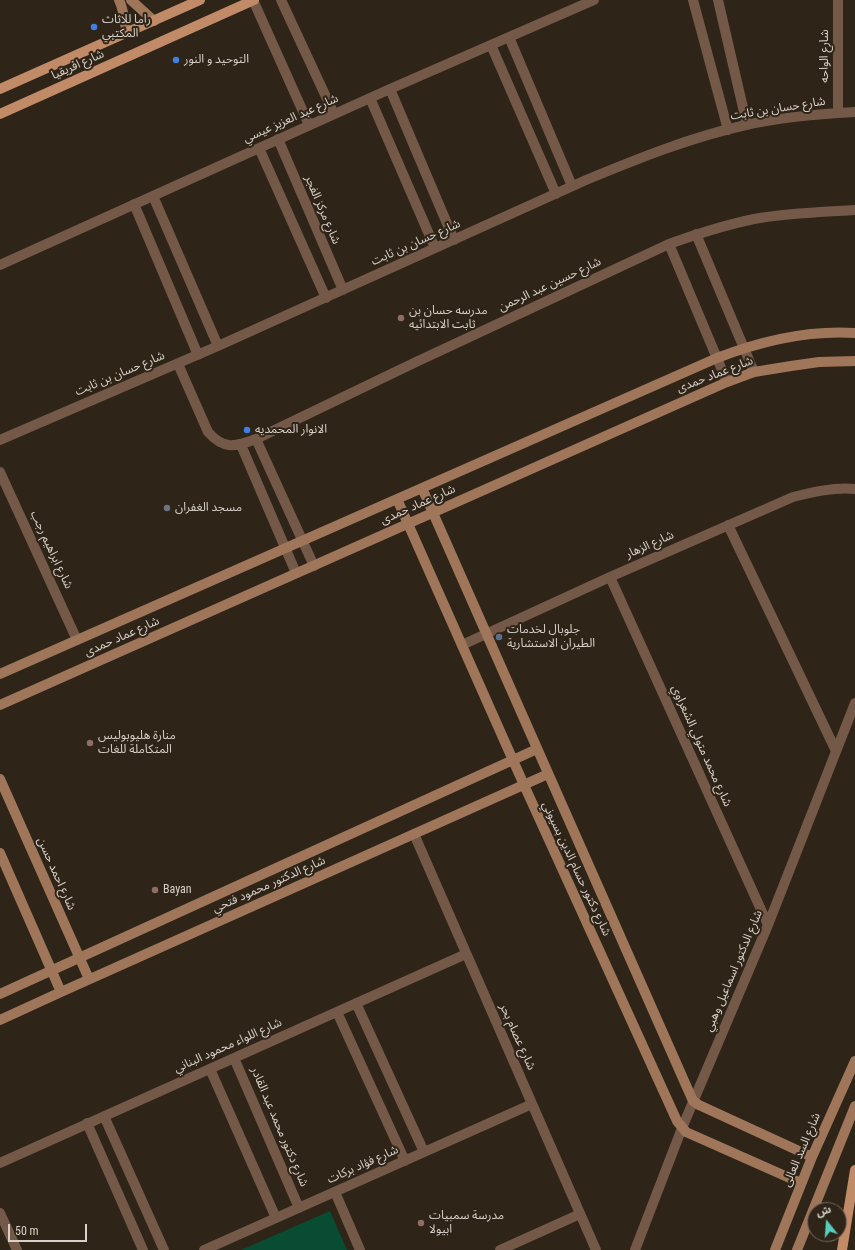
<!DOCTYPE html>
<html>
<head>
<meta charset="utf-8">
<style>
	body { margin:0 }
	#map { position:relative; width:855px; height:1250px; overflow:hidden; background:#2f2418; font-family:"Roboto Condensed","Noto Sans Arabic",sans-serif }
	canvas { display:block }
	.north { position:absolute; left:807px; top:1202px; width:40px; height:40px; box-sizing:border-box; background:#2f2418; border:1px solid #73695f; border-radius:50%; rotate:343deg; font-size:11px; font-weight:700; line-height:16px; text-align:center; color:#d8d1c9 }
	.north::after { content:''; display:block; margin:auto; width:14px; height:18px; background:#59cebe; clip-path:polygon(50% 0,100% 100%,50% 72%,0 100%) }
	.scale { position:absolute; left:8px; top:1224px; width:79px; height:18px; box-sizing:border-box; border:2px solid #d8d1c9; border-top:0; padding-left:5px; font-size:12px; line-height:14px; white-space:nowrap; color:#d8d1c9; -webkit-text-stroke:3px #2f2418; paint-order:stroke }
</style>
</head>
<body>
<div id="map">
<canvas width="855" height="1250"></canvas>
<div class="north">ش</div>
<div class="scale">50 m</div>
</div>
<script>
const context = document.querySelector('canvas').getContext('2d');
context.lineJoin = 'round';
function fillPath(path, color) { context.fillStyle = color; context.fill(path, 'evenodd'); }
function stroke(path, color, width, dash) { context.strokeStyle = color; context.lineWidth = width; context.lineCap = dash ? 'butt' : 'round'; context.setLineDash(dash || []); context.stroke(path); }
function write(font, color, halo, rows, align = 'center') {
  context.font = font + ' "Roboto Condensed","Noto Sans Arabic",sans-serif'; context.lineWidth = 4; context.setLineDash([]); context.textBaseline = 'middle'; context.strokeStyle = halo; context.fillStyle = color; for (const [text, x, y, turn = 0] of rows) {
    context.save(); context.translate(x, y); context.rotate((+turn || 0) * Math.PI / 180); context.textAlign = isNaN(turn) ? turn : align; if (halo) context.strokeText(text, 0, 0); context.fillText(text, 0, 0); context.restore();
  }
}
const green = new Path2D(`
	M330,1211L347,1250H241Z`);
const street = new Path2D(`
	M253,0L309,125
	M281,0L334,114
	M693,0L728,130
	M718,0L747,125
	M838,0V113
	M509,37L572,186
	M491,45L556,194
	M390,89L454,240
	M370,98L435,248
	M278,139L343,290
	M259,148L326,298
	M153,196L218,346
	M134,204L198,355
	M696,234L754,372
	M669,244L727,382
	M0,265L390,89L594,0
	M178,364L208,432C224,450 235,447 256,439L416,362L669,244C697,234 725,225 754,219C787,213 822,212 855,210
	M256,439L314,566
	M0,440L218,346L586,180C637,159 691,137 746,125C781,117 819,114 855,112
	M241,445L296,573
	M0,472L77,640
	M728,525L836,751
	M610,577L768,925
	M462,645L610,577L793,497C813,492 834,487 855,489
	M414,834L596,1250
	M356,1003L424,1152
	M337,1012L405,1161
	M234,1058L299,1208
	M210,1069L276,1218
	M104,1116L164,1250
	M87,1123L143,1250
	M0,1163L466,954
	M335,1192L360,1250
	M0,1213L17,1250
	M204,1250L532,1104
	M500,1250L580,1214
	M635,1250L682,1128L768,925L855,703`);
const secondary = new Path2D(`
	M119,0C124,10 124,21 127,33
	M131,0L154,21
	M422,488L693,1101L699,1105L812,1157
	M397,499L524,785L677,1121L686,1132L801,1183
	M0,674L717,358C761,341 808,330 855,333
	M0,705L727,382L754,372L791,366L819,362L855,361
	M0,779L89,979
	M0,853L61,992
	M0,994L537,749
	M0,1020L61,992L548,774
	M775,1250L812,1157L855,1061
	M797,1250L855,1106`);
const primary = new Path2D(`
	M0,89L200,0
	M0,114L254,0
	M842,1250L855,1170`);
const markers = [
	[94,27,4,"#3f7fe0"],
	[176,60,4,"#3f7fe0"],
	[401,318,4,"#8d6e63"],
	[247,430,4,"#3f7fe0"],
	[167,508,4,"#6b7280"],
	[499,637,4,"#5c6f8a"],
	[90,743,4,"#8d6e63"],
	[155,890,4,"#8d6e63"],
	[421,1223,4,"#8d6e63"]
];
const poiNames = [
	["راما للاثاث",102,20],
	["المكتبي",102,34],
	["التوحيد و النور",184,60],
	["مدرسه حسان بن",409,311],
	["ثابت الابتدائيه",409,325],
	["الانوار المحمديه",255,430],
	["مسجد الغفران",175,508],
	["جلوبال لخدمات",507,630],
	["الطيران الاستشارية",507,644],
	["منارة هليوبوليس",98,736],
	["المتكاملة للغات",98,750],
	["Bayan",163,890],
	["مدرسة سمبيات",429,1216],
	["ابيولا",429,1230]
];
const streetNames = [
	["شارع الواحه",825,56,-90],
	["شارع افريقيا",78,65,-24],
	["شارع حسان بن ثابت",778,109,-9],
	["شارع عبد العزيز عيسي",291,119,-24],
	["شارع مركز الفجر",322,210,67],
	["شارع حسان بن ثابت",416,243,-24],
	["شارع حسين عبد الرحمن",550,285,-25],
	["شارع حسان بن ثابت",120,374,-23],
	["شارع عماد حمدى",715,375,-21],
	["شارع عماد حمدى",418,505,-24],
	["شارع الزهار",650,545,-24],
	["شارع ابراهيم رجب",51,550,65],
	["شارع عماد حمدى",122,637,-24],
	["شارع محمد متولي الشعراوي",701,746,66],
	["شارع دكتور حسام الدين بسيوني",576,869,65],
	["شارع احمد حسن",56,874,66],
	["شارع الدكتور محمود فتحي",269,885,-24],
	["شارع الدكتور اسماعيل وهبي",734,971,-67],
	["شارع عصام بحر",517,1037,66],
	["شارع اللواء محمود البناني",228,1046,-24],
	["شارع دكتور محمد عبد القادر",279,1127,67],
	["شارع السد العالى",802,1150,-67],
	["شارع فؤاد بركات",363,1165,-24]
];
fillPath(green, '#094c34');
stroke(street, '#745948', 10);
stroke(secondary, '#a0765a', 10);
stroke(primary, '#c28b67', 10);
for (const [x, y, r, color] of markers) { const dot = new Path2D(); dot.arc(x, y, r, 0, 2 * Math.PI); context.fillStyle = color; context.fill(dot); stroke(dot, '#2f2418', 1.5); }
write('12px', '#d8d1c9', '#2f2418', poiNames, 'left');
write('12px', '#d8d1c9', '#2f2418', streetNames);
</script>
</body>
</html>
